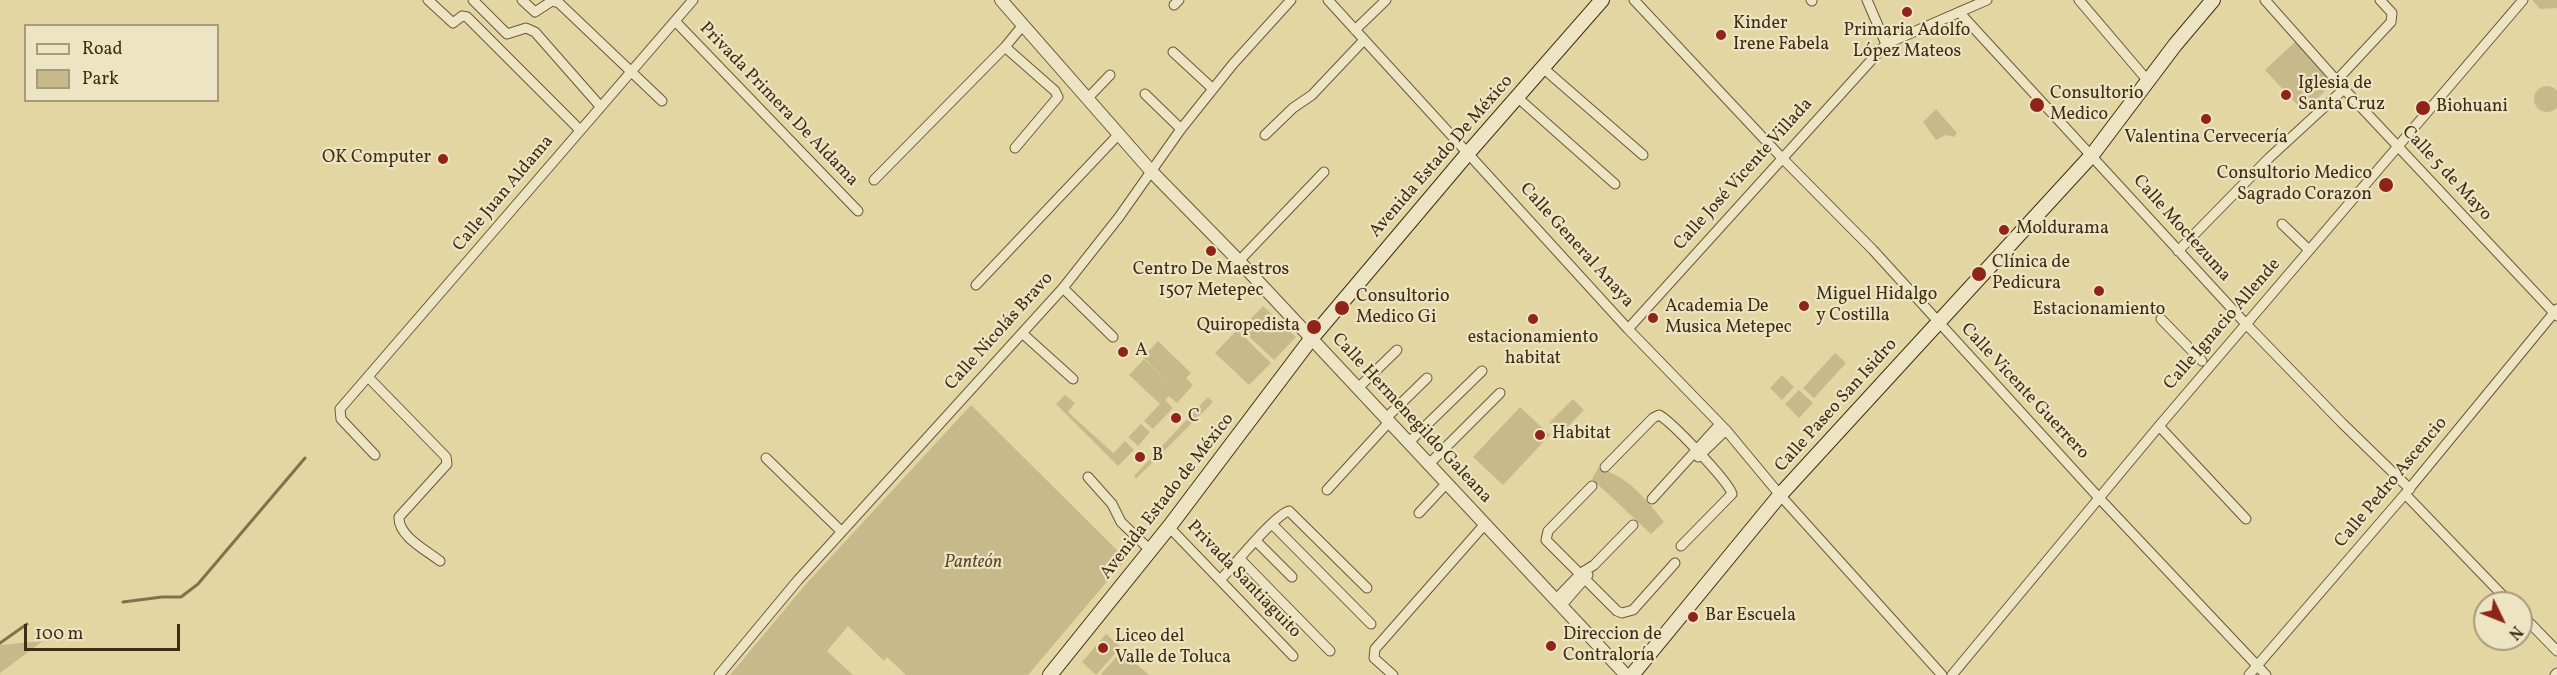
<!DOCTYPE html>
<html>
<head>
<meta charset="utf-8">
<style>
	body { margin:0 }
	#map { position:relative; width:2557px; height:675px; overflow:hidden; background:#e4d6a3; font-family:Vollkorn,serif }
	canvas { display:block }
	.legend { position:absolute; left:24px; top:24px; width:195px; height:78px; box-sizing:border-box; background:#ede4c3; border:2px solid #a89b7d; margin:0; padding:8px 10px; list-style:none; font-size:18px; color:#402e14 }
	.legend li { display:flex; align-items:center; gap:12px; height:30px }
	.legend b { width:30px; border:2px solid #a89b7d }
	.north { position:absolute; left:2473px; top:591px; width:60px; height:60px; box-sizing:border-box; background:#ede4c3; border:2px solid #a89b7d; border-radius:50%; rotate:133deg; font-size:16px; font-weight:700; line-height:24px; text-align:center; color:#402e14 }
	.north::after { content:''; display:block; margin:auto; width:21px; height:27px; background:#8f2418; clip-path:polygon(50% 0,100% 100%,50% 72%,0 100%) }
	.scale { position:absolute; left:24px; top:624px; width:156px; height:27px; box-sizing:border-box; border:3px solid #402e14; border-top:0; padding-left:8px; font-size:18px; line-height:21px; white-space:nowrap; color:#402e14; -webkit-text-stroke:4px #ede4c3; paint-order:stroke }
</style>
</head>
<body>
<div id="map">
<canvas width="2557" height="675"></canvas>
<ul class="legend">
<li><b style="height:8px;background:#ede4c3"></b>Road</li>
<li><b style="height:16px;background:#c8b98b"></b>Park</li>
</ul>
<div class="north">N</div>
<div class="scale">100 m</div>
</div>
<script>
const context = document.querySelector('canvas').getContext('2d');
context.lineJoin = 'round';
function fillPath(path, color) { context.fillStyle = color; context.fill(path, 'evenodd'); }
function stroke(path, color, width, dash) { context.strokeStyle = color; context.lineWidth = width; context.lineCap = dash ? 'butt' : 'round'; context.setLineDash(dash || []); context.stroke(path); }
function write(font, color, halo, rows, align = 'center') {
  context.font = font + ' Vollkorn,serif'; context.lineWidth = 4.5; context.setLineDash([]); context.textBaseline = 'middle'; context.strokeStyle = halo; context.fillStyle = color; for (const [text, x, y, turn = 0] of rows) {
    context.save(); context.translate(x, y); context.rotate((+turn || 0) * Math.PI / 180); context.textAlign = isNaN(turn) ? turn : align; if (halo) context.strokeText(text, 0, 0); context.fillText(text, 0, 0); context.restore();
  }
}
const green = new Path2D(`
	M2532,0H2557V8L2540,9Z
	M2296,41L2333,83L2304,112L2265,70Z
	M2534 99a13 13 0 1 1 26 0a13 13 0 1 1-26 0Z
	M1936,109L1957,133L1954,137L1946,135L1936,140L1923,122Z
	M1263,306L1296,337L1274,360L1241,329Z
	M1237,330L1271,363L1249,385L1215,353Z
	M1158,341L1191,373L1186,378L1193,385L1177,403L1169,396L1165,400L1173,408L1153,429L1144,421L1160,404L1129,375L1144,359L1175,389L1143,357Z
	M1835,353L1846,363L1814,398L1803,388Z
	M1782,375L1794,387L1782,400L1770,388Z
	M1799,390L1813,403L1799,418L1785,404Z
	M1065,395L1075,403L1068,412L1113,453L1125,441L1134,450L1118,466L1056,404Z
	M1208,397L1213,402L1136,479L1134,476Z
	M1573,399L1584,410L1561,434L1549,423Z
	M971,405L1126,559L1028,675H906L887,657L884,661L848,626L827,651L853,675H730L806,584Z
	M1520,407L1550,435L1503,485L1473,457Z
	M1141,424L1150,432L1138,446L1128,437Z
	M1598,468C1628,476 1645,498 1664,522L1651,534L1592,479Z
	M1106,634L1121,647L1096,675L1082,662Z
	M43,641L0,673V645Z
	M1122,651L1149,675H1103L1101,674Z`);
const stream = new Path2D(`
	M123,602L162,597H181L198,584L305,458
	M0,643L27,624`);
const minor = new Path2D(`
	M428,0L453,23L462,16L467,17L580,130
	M473,0L507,34L526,28L535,32L600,106
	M522,0L535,12L552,1L559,3L662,101
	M1328,0L1628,329L1726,430L1780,495L1942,675
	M1634,0L1782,158L1873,250L2100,499L2266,675
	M1811,0L1812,1
	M1867,0L1886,44
	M2079,0L2148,81
	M2265,0L2344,89L2557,316
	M1174,5L1179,0
	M1959,12L2246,324L2342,423L2410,489
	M675,21L858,211
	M1355,30L1386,0
	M1005,47L1055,91L1058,97L1015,148
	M1173,52L1213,89
	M1543,68L1643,155
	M2337,80L2391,22L2392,13L2380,0
	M1145,94L1181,129
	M1517,97L1615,184
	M1087,99L1110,75
	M1265,135L1293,108L1312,95L1364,40
	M874,180L1005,47L1023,25
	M2282,224L2309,250
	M2178,251L2269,158L2344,89
	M1239,261L1324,172
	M976,285L1118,135
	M1063,288L1113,337
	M2161,319L2202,361
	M1628,329L1886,44L1987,0
	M1022,333L1073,379
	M368,377L446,457L447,464L399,517C398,536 426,550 440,561
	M1357,389L1397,350
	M1385,419L1427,378
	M2159,426L2246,519
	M1408,443L1482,371
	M375,455L341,419L340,409L693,0
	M1698,457L1726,430
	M766,458L841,531
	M1428,465L1500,393
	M1605,467L1653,418L1659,415C1671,421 1729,482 1732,494L1681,546
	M1088,477L1112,504L1121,522L1150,550
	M1592,486L1548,531L1546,540L1617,611L1622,613L1633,610L1675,563
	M1327,490L1389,422
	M2405,494L2510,603
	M1652,499L1720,424
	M1419,513L1446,484
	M1272,524L1371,624
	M1169,527L1293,656
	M1256,541L1292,577
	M1240,559L1330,651
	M1220,580C1234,566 1274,515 1289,511L1367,588
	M1556,599L1581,573L1594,565L1633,525
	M1562,605L1588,575
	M2521,614L2557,651
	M719,675L798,580L1063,288L1119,217L1181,129L1233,64L1291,0
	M1393,675L1374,658L1375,649L1485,524
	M1952,675L2159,426L2523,0
	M2249,675L2405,494L2557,309
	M2555,675L2557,673`);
const tertiary = new Path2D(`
	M1001,0L1151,171L1239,261L1626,675`);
const secondary = new Path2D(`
	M1050,675L1169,527L1311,339L1469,152L1602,0
	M1632,675L1780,495L2092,155L2175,45L2213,0`);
const markers = [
	[1907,12,6,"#8f2418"],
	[1721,35,6,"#8f2418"],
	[2286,95,6,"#8f2418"],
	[2037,105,8,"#8f2418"],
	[2423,108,8,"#8f2418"],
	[2206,119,6,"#8f2418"],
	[443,159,6,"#8f2418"],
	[2386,185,8,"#8f2418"],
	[2004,230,6,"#8f2418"],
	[1211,251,6,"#8f2418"],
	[1979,274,8,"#8f2418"],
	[2099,291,6,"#8f2418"],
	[1804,306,6,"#8f2418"],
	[1342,308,8,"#8f2418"],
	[1653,318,6,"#8f2418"],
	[1533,319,6,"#8f2418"],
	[1314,327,8,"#8f2418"],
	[1123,352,6,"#8f2418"],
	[1176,418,6,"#8f2418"],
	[1540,435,6,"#8f2418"],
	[1140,457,6,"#8f2418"],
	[1693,617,6,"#8f2418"],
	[1551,646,6,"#8f2418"],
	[1103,648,6,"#8f2418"]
];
const poiNames = [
	["Kinder",1733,25],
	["Irene Fabela",1733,46],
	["Primaria Adolfo",1907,32,"center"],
	["López Mateos",1907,53,"center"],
	["Iglesia de",2298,85],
	["Santa Cruz",2298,106],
	["Consultorio",2050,95],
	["Medico",2050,116],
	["Biohuani",2436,108],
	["Valentina Cervecería",2206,139,"center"],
	["OK Computer",431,159,"right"],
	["Consultorio Medico",2372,175,"right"],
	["Sagrado Corazon",2372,196,"right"],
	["Moldurama",2016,230],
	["Clínica de",1992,264],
	["Pedicura",1992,285],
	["Centro De Maestros",1211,271,"center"],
	["1507 Metepec",1211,292,"center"],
	["Miguel Hidalgo",1816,296],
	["y Costilla",1816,317],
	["Consultorio",1356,298],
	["Medico Gi",1356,319],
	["Academia De",1665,308],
	["Musica Metepec",1665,329],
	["Estacionamiento",2099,311,"center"],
	["Quiropedista",1300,327,"right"],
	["estacionamiento",1533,339,"center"],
	["habitat",1533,360,"center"],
	["A",1135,352],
	["C",1188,418],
	["Habitat",1552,435],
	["B",1152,457],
	["Bar Escuela",1705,617],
	["Direccion de",1563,636],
	["Contraloría",1563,657],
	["Liceo del",1115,638],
	["Valle de Toluca",1115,659]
];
const streetNames = [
	["Privada Primera De Aldama",778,105,46],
	["Avenida Estado De México",1442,157,-49],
	["Calle 5 de Mayo",2446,174,47],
	["Calle José Vicente Villada",1744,175,-48],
	["Calle Juan Aldama",504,194,-50],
	["Calle Moctezuma",2181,229,48],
	["Calle General Anaya",1576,246,48],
	["Calle Ignacio Allende",2223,325,-49],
	["Calle Nicolás Bravo",1000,332,-48],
	["Calle Vicente Guerrero",2024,392,47],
	["Calle Paseo San Isidro",1837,406,-48],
	["Calle Hermenegildo Galeana",1411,419,47],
	["Calle Pedro Ascencio",2392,483,-50],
	["Avenida Estado de México",1168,497,-52],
	["Privada Santiaguito",1243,580,46]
];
const parkNames = [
	["Panteón",973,564]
];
fillPath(green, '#c8b98b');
stroke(stream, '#81714c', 3);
stroke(minor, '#695838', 11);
stroke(tertiary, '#695838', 14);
stroke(secondary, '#402e14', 16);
stroke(minor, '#ede4c3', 9);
stroke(tertiary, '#ede4c3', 12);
stroke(secondary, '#ede4c3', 14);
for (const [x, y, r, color] of markers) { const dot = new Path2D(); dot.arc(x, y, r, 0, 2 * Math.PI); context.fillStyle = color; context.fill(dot); stroke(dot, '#ede4c3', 2); }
write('18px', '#402e14', '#ede4c3', poiNames, 'left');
write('18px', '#402e14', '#ede4c3', streetNames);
write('italic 18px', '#5b4a2c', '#ede4c3', parkNames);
</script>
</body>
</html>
